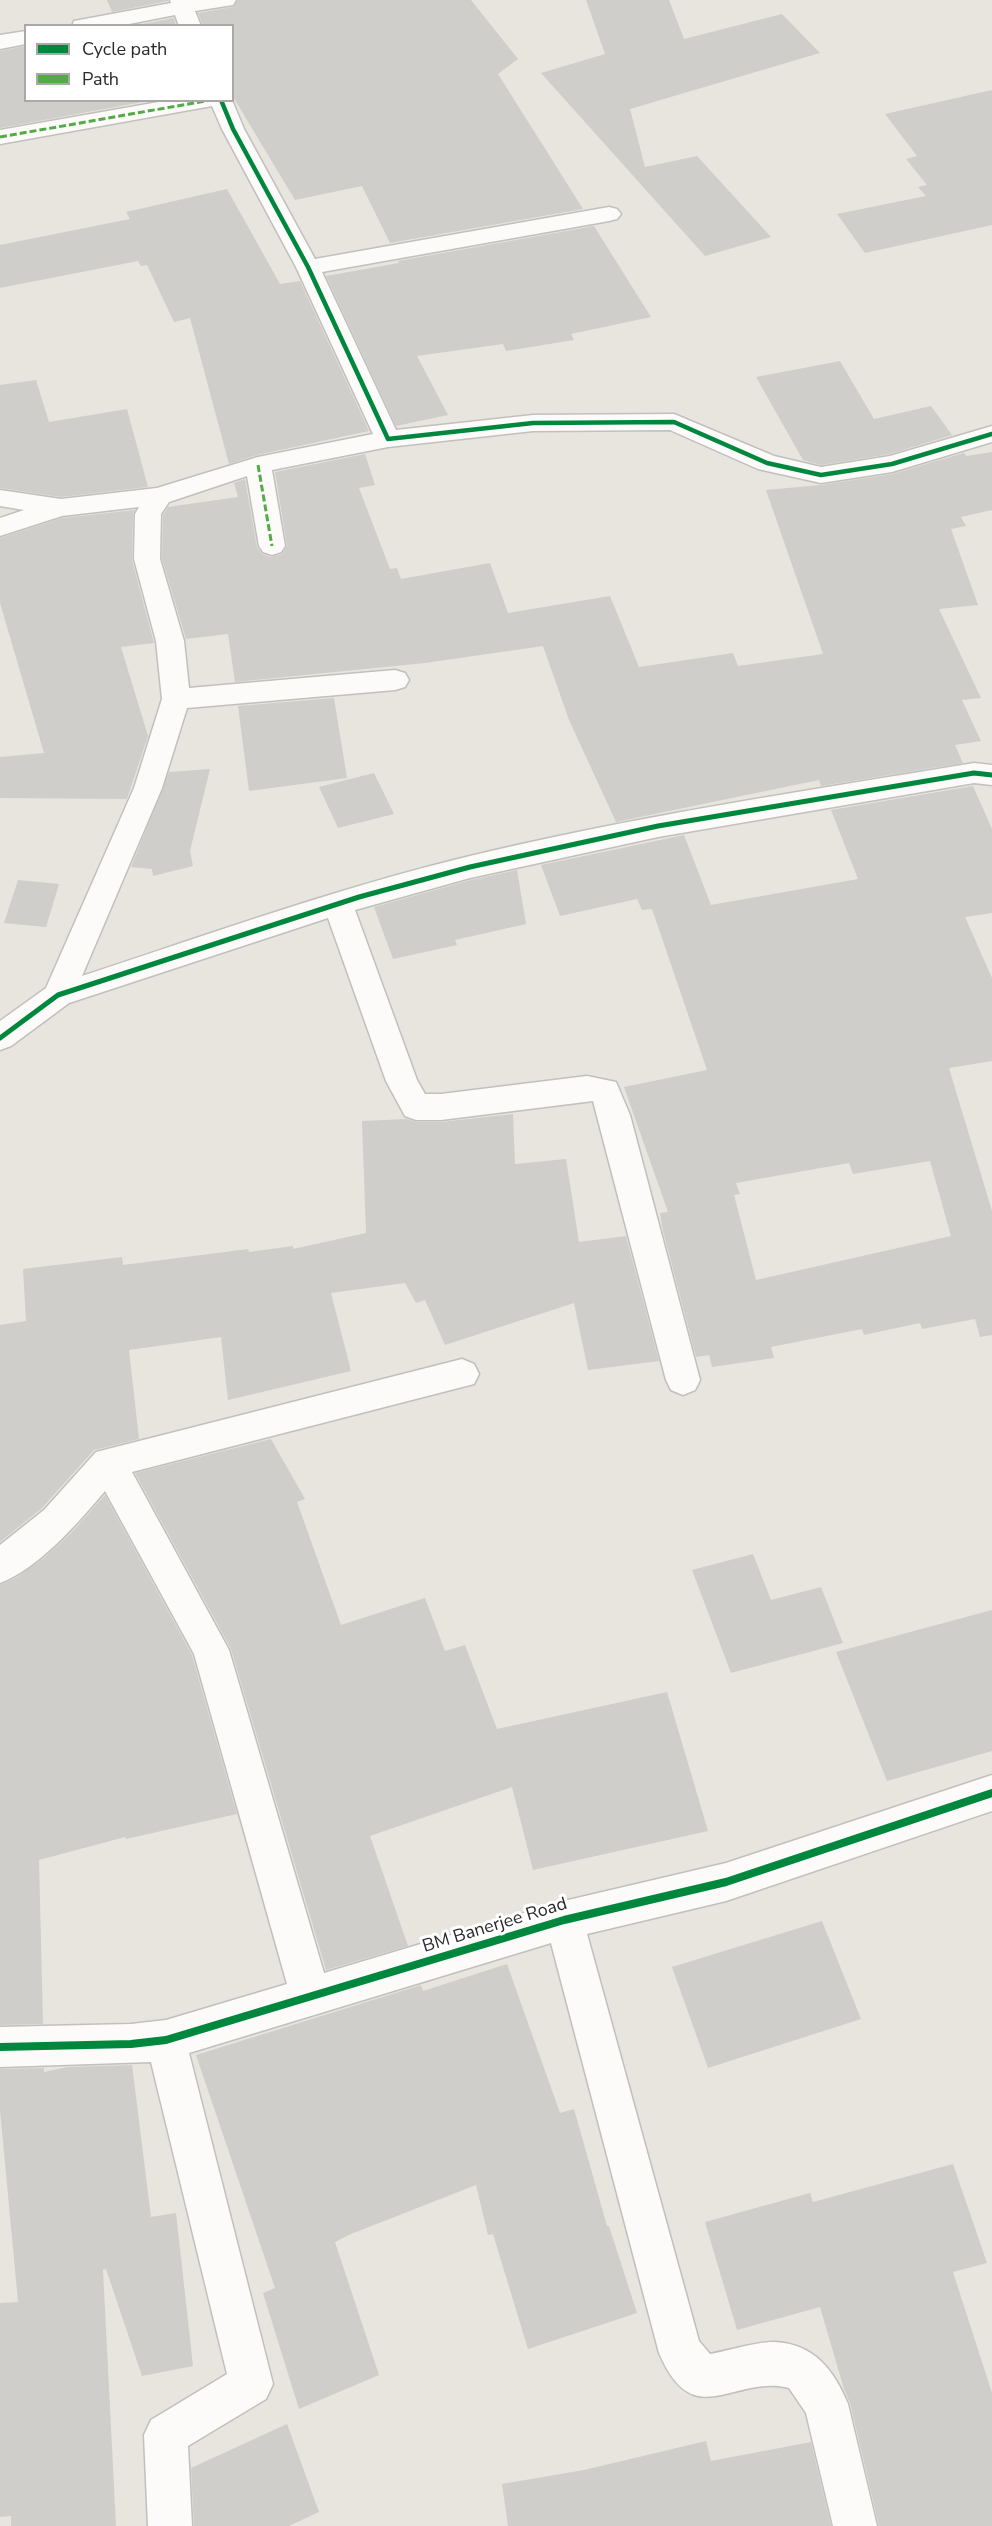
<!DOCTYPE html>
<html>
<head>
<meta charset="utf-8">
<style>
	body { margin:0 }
	#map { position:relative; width:992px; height:2526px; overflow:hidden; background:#e8e4de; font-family:"Nunito Sans",sans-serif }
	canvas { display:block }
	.legend { position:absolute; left:24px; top:24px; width:210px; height:78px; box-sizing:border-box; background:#fff; border:2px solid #a9a9a9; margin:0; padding:8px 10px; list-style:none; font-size:18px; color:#292929 }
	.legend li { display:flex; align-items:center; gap:12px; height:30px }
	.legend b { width:30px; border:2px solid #a9a9a9 }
</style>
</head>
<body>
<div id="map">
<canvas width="992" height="2526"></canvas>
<ul class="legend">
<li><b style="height:8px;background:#00873e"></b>Cycle path</li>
<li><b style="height:8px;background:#53ab44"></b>Path</li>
</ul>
</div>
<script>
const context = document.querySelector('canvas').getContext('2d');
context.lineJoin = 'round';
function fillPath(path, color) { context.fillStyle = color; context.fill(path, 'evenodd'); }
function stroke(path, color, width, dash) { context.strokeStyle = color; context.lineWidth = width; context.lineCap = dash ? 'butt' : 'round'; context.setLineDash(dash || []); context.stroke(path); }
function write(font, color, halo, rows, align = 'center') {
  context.font = font + ' "Nunito Sans",sans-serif'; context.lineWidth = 6; context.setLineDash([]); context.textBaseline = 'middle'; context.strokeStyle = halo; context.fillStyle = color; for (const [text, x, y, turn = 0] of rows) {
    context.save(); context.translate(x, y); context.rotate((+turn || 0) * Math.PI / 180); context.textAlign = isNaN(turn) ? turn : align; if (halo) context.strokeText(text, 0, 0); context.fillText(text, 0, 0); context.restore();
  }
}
const building = new Path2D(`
	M107,0H168V1L112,12Z
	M238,0H471L518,59L498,74L583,209L390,243L362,186L295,200L232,95V26H203L198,13L233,7Z
	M586,0H669L684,39L782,14L820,53L630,109L645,167L697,156L771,237L705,256L541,73L605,54Z
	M174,18L176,26H133Z
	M26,46V100H154L0,128V51Z
	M992,90V225L865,253L837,214L926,196L918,187L927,185L906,159L917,156L885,114Z
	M227,189L280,284L300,281L369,431L257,455L229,464L190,318L174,322L147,265L141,266L138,261L0,288V245L130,219L126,212Z
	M594,226L651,317L571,334L574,340L506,351L503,344L417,356L448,415L396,426L326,276L399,263L398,261Z
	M840,361L874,419L931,406L952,435L890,454L821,465L803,460L756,377Z
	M36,380L49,422L127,409L148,487L61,497L0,488V385Z
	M992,452V510L961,517L966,526L951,529L978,605L939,609L981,698L962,700L981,741L955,745L963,763L821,786L819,780L616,822L569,720L543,646L425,663L235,682L228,634L186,639L162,559L163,515L168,507L238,497L234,483L245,479L257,547L262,554L271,557L282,554L287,546L275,472L365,454L375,485L359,488L390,569L397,568L401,579L490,563L508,613L610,596L639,667L733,653L738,666L823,654L766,490L821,485L892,474L964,453L966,456Z
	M135,510L133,514L132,560L154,643L121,647L148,736L127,799L0,798V757L44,753L0,603V538L62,518Z
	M334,698L347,778L249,791L238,706Z
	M210,769L190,851L193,866L153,876L152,869L131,867L169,772Z
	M374,773L394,814L338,828L319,787Z
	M973,786L992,829V913L965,917L992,978V1061L949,1068L992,1211V1335L980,1337L975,1319L922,1329L920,1323L864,1335L862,1329L771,1347L774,1358L712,1367L709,1355L696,1357L663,1231L660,1213L668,1212L624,1087L707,1070L652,909L642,910L637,899L560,916L541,865L684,835L711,905L858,879L831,810ZM930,1161L951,1236L756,1280L734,1195L740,1194L736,1183L849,1163L853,1174Z
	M517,870L526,924L455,940L457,945L393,959L374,907L471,880Z
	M18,880L59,884L46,927L4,923Z
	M513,1114L515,1164L566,1159L579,1242L626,1236L659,1361L588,1370L574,1303L445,1345L425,1300L416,1303L405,1283L331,1293L351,1371L228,1400L221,1337L129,1350L139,1439L94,1450L42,1508L0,1542V1325L26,1321L23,1269L122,1257L123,1265L248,1249L249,1252L293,1246V1249L366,1233L362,1121L407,1119L416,1122H441Z
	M271,1439L305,1499L297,1502L341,1625L425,1598L445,1651L465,1645L497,1729L667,1692L708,1831L533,1870L512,1787L370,1836L408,1946L326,1970L231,1649L135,1473Z
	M105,1495L192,1655L237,1814L126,1839L125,1837L39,1860L43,2024L0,2025V1585L16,1578L44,1558L72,1532Z
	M753,1554L771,1600L821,1587L843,1643L731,1673L692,1570Z
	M992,1610V1751L887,1781L836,1652Z
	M822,1921L861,2019L708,2068L672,1967Z
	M507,1964L560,2113L574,2109L607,2226H609L637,2313L528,2349L493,2234L488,2235L476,2185L351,2234L335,2242L379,2375L299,2409L263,2293L275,2288L196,2055L421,1985L423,1991Z
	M132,2065L151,2217L176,2213L193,2366L142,2376L106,2269L103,2270L116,2526H11V2516L0,2517V2303L18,2302L0,2110V2069L44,2068V2072L68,2067Z
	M953,2164L987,2263L953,2272L992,2393V2526H879L850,2403L844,2389L820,2307L737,2330L705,2222L810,2193L813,2202Z
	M287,2424L319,2512L289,2526H194L191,2468Z
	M706,2441L711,2461L811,2442L831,2526H508L502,2484L584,2470Z`);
const street = new Path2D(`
	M170,0H236L233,5L195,11L201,26H179L175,15L119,26H72L74,21L171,3Z
	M26,31V44L0,49V35Z
	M170,100H232L244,129L315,259L609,207L617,209L621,214L617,219L609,221L322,272L396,430L533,415L674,414L774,456L821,467L890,456L992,426V442L892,472L821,483L758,469L670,430L533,431L388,447L272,470L285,546L281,552L272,555L263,552L259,546L247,476L169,502L161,514L160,559L184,641L189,688L395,670L405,673L409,680L405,687L395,690L187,708L162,788L82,976C210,934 338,888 470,856C636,816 805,791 974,763L992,765V785L974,783L658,837L470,878L355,910L417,1080L425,1094H441L587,1076L616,1082L630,1115L700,1380L695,1390L683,1395L671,1390L666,1380L593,1101L441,1120H416L405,1116L386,1081L328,918L69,1003L11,1046L0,1050V1021L46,988L134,788L162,699L156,641L134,559L135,514L139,507L62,516L0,536V518L24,510L0,506V490L61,499L157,488L258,457L373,434L296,267L222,129L212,106L0,144V130Z
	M462,1359L474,1364L479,1374L474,1384L132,1472L229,1650L324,1973L564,1901L726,1863L992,1775V1811L726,1901L587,1934L699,2341L710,2354C727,2351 759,2341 775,2342C814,2344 834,2370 848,2404L877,2526H833L806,2413L789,2388C733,2374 694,2435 659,2353L551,1943L189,2053L273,2384L266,2399L188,2446L192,2526H148L144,2435L151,2420L227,2374L151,2062L0,2067V2027L131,2024L166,2020L287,1984L194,1654L105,1491C79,1522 38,1569 0,1583V1545L44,1510L96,1452Z`);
const quiet = new Path2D(`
	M0,137L211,100
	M258,465L272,546`);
const cyclewayFar2 = new Path2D(`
	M221,100L233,129L308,267L388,439L533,423L674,422L767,463L821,475L892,464L992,434`);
const cyclewayFar1 = new Path2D(`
	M0,1038L58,995L359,897L470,867L658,826L974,773L992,775`);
const cycleway = new Path2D(`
	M0,2047L131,2044L166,2040L564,1920L726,1882L992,1793`);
const streetNames = [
	["BM Banerjee Road",495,1926,-17]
];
fillPath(building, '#d0ceca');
stroke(street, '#c1c0bf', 3);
fillPath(street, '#fcfbfa');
stroke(quiet, '#53ab44', 3, [7, 3]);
stroke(cyclewayFar2, '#00873e', 4.5);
stroke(cyclewayFar1, '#00873e', 5);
stroke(cycleway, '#00873e', 8);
write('18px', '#292929', '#fff', streetNames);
</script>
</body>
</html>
